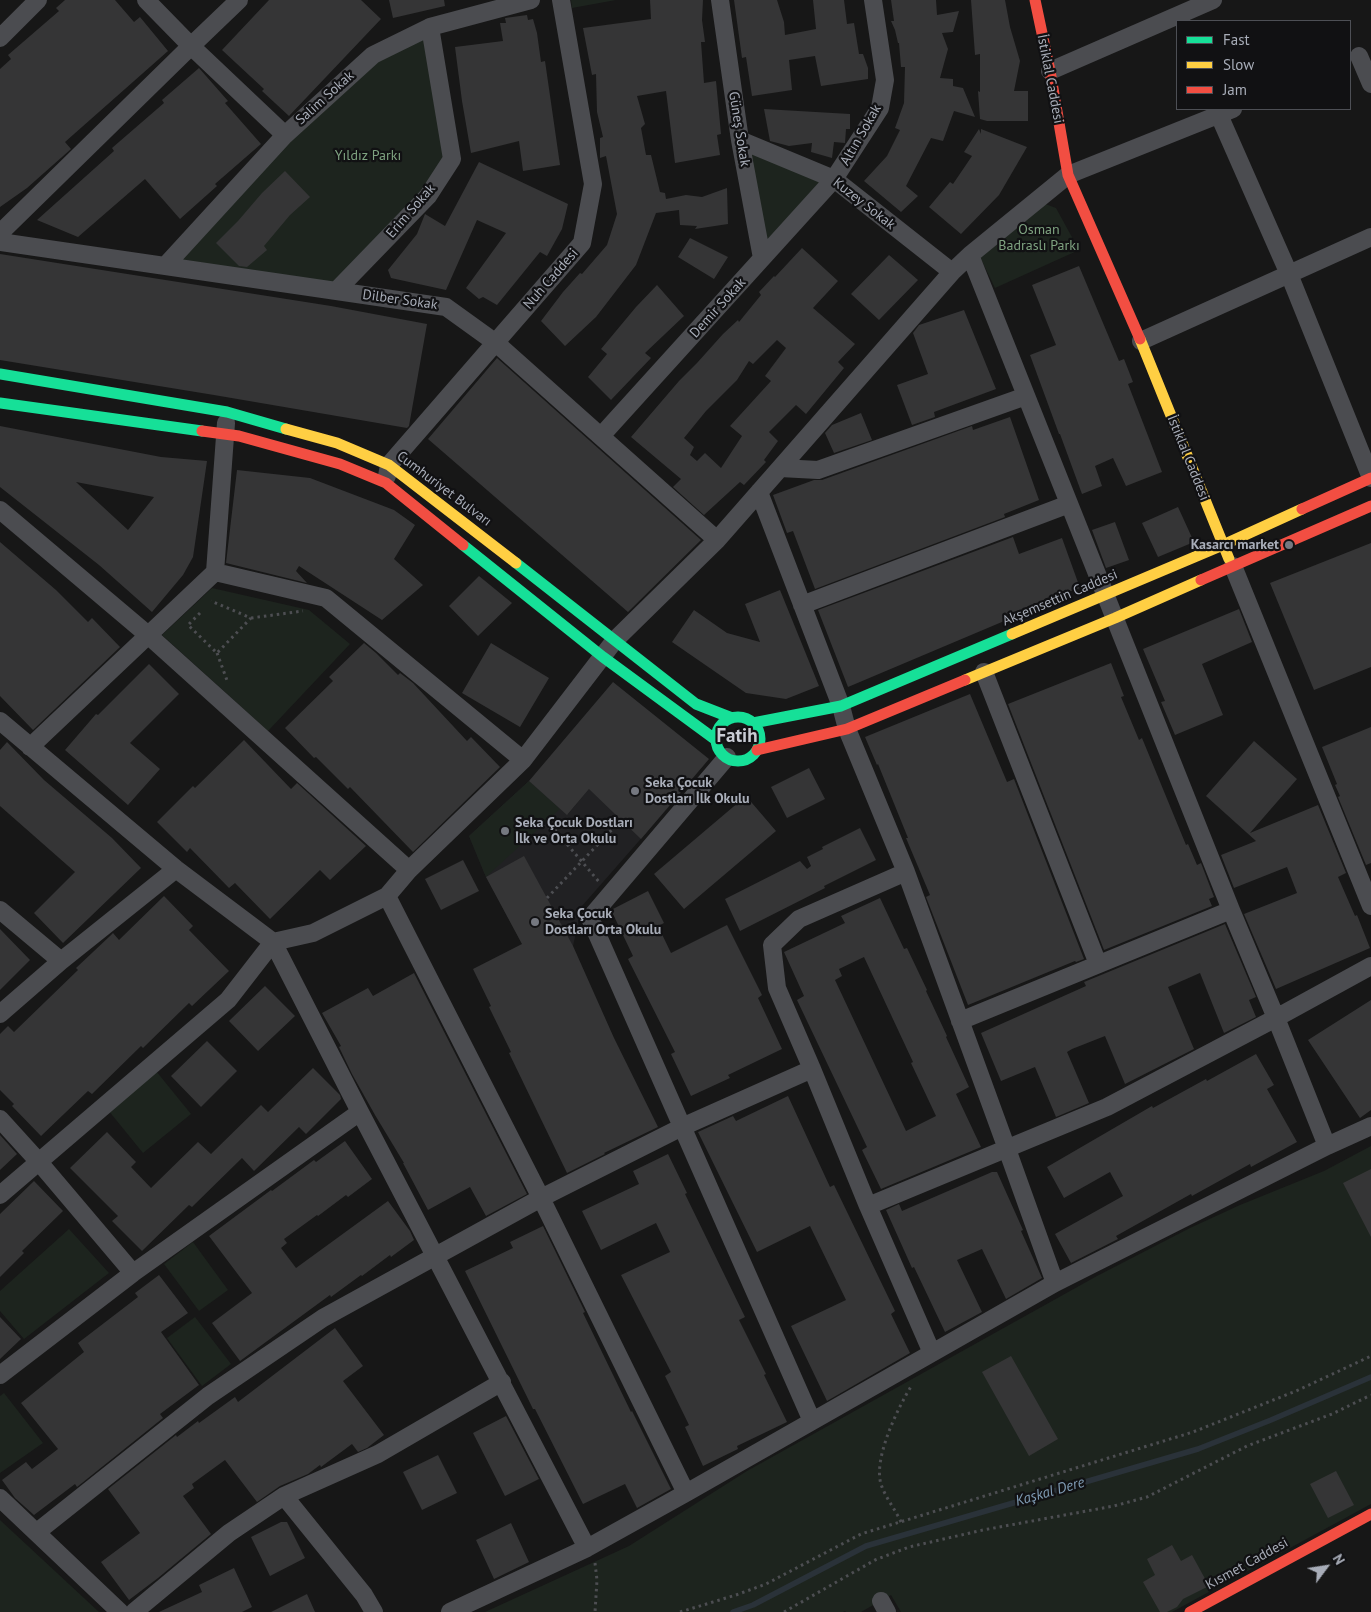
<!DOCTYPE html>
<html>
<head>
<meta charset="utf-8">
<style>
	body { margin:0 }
	#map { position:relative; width:1371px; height:1612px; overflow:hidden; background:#171717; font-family:"PT Sans",sans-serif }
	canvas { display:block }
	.legend { position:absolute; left:1176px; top:20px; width:175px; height:90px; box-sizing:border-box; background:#111113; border:1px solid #4d4f55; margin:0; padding:6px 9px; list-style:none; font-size:15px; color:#a8adb8 }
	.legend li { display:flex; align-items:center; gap:10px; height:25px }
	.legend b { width:25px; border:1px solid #4d4f55 }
	.north { position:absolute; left:1301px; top:1542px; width:50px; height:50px; -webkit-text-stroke:4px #111113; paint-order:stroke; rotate:59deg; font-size:14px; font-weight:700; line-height:20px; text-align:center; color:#a8adb8 }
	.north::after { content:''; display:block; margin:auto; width:18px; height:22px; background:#a8adb8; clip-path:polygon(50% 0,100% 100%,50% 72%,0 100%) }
</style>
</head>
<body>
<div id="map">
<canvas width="1371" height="1612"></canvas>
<ul class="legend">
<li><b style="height:6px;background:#16e098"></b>Fast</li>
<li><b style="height:6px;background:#ffcf43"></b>Slow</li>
<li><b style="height:6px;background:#f24e42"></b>Jam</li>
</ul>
<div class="north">N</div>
</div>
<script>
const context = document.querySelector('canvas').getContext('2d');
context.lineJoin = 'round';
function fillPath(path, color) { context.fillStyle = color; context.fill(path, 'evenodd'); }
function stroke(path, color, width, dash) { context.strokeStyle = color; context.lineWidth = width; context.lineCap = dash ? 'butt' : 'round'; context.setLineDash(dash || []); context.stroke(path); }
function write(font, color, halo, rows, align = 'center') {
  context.font = font + ' "PT Sans",sans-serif'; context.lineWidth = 4.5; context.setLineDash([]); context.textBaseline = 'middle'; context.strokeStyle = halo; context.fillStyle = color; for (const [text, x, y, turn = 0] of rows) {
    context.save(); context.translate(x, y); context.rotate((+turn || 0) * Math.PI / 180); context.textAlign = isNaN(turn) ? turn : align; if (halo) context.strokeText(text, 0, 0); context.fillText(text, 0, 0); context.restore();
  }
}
const built = new Path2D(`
	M624,747L681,793L582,906L573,946L534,966L486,877L469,836L529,781L568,814Z`);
const green = new Path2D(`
	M571,0H616L572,8Z
	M430,27L452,159L336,291L165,266L373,55Z
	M740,140L834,179L762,258Z
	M1040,202L1056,208L1079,250L995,288L979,255Z
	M212,588L309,610L350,644L268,731L162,635Z
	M529,781L560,809L486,877L469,836Z
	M156,1071L191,1114L143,1153L108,1110Z
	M1371,1146V1504L1172,1612H901L891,1595L861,1612H846L845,1611L843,1612H485L629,1546L747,1471L1097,1276L1190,1228L1240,1205L1324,1171Z
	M69,1229L109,1273L24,1339L0,1311V1291Z
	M193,1242L228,1290L199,1311L164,1264Z
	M195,1317L231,1364L202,1386L167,1338Z
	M4,1393L43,1443L0,1473V1396Z
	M0,1520L99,1612H0Z`);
const stream = new Path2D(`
	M733,1612L753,1605L866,1546L1198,1449L1271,1420L1371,1377`);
const building = new Path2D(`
	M65,0H115L134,22L140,17L168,51L65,142L71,149L62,157L27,188L0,207V69L11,59L8,55L59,11L56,8Z
	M269,0H361L381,19L289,116L262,91L264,89L222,50Z
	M389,0H444L445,6L393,18Z
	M650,0H703L702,20L705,42H701L704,83L716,81L721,134L717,135L720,155L675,163L666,91L637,96L645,124L641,128L646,155H651L660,192L665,193L666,199L686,195L702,197L727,188L728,224L695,229L697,226L680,225L679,210L656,213L636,265L596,317L565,346L541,321L563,292L580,273L582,274L607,245L617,214L606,156L600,158V138L603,137L597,112L596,74L592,75L583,28L651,19Z
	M734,0H777L784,22L785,35L816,29L813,0H844L847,24L854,23L859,54H863L868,68V79L821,86L815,56L789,60L792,90L752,96L746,57L742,58Z
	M891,0H936L937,15L959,11L953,32L942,33L948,49L940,78L953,79V86L963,88L975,117L954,111L943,141L931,138L906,186L918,196L901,212L864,181L887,156L900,130L895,128L904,103L905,67H901L899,43H898L895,30L891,21H894Z
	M971,0H1005L1010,27L1020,61L1014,91H1028V121H987L980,119L978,91L980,92V54L975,55Z
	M527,15L528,20L533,19L537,33L541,62L545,61L560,165L523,171L519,141L471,153L462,101L455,47L503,41L500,23H506L505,18Z
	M199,68L228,101L225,103L261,144L215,184L217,186L180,219L145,179L78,237L37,220L114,151L112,148L164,103L162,100Z
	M764,109L850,114V129H846L845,143L834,142L832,158L811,152L812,143L789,146L770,141Z
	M979,129L981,134V129L1027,147L999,195L961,234L929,207L950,182L953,184L972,156L964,152Z
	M479,162L568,204L562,229L547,256L540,252L497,305L483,297L479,299L466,288L506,233L477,220L446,290L391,278L388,270L417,234L425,214L445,226Z
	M285,171L310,197L290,215L264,246L267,250L247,267L239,266L216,243L238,221L262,193Z
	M690,238L728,257L714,279L678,257Z
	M802,248L838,281L813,308L855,344L838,362L844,368L806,414L796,405L769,432L778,441L764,460L766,462L744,485L740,482L704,515L673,487L681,479L631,437L679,381L697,363L723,334L738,320L739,322L761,295L759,292L774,276L775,277ZM777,340L786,348L765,376L771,381L730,426L742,436L721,468L705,453L697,461L690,455L694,447L684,438L706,411L737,380L749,361L753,364Z
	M0,254L331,306L427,324L409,426L407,428L214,395L0,360Z
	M889,255L918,280L879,320L851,294Z
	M1079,266L1119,361L1124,359L1133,382L1128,384L1162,472L1126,486L1113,458L1095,466L1102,486L1082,494L1060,434H1059L1030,355L1056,345L1032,285Z
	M657,285L684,316L645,353L651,358L611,400L588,377L607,354L601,349L636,307Z
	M964,310L996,389L934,412L935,417L912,425L897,385L928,374L913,333L919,325Z
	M497,358L701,540L628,612L428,439Z
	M861,413L872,440L834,453L825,433L832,425Z
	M1010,417L1039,500L1004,514L1005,517L815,589L793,531L787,533L773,495L814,480H822L972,426L973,430Z
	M0,426L161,457L207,461L193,557L183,575L152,612L99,565L0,487ZM76,482L154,497L128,530Z
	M237,470L310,478L394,510L415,525L394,559L423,585L382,620L299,566L296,571L307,583L226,563Z
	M1178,507L1194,542L1158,557L1142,523Z
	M1115,522L1129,560L1106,568L1092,530Z
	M1013,537L1019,554L1062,538L1080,588L1034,604L1035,608L848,687L818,610Z
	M0,542L56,590L88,622L92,618L120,647L33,730L0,696Z
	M1371,543V667L1314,690L1270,583Z
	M479,576L512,603L478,636L449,606Z
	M780,590L819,686L786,699L746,693L672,642L694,610L727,633L760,642L745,604Z
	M1239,609L1252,642L1202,664L1223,715L1175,735L1161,702L1165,701L1143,649Z
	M364,643L376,653L398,675L400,673L413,683L467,741L471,737L500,767L413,852L350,787L348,789L316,757L314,758L285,728L333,681L329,677Z
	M491,643L549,678L520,727L462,693Z
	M1111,663L1124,696L1121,697L1139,740L1142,738L1186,845L1188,844L1197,865L1201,863L1214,897L1209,899L1212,906L1104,950L1008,704Z
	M149,664L179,694L130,743L160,769L128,805L65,750L96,714L98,715Z
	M613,682L709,759L641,839L589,789L567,815L529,781Z
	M970,694L1007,782L1014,779L1084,959L1076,962L1075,961L968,1005L926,897L930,895L906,838H908L878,764L877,765L865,737Z
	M1371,727V863L1366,865L1338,797L1340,796L1335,785L1337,784L1322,747Z
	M244,740L291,789L297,783L366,846L330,880L320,870L270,919L235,883L229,888L190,848L187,852L157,822L193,786L195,788Z
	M1254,741L1297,779L1250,833L1318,805L1346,873L1338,877L1355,916L1357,915L1370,948L1276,989L1244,914L1297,893L1287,867L1234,888L1221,855L1256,841L1206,796Z
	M7,742L44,780L112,838L141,868L63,943L34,913L75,872L0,806V750Z
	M809,768L825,799L787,818L771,787Z
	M746,796L776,831L684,909L654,874Z
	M860,828L876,860L824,886L825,888L740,931L725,899L800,861L807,869L811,866L807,857L823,849L822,847Z
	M524,856L573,946L614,1038L658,1127L604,1153L605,1154L567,1173L509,1053L511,1052L489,1007L491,1006L473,969L522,944L486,877Z
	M463,860L479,891L441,910L425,879Z
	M648,891L664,923L658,926L671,953L727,925L762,995L758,998L782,1049L728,1075L730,1078L691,1096L671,1054L675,1052L628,959L633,956L611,910Z
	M164,896L193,926L189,930L229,971L192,1006L189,1003L143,1048L141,1046L92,1094L88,1091L41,1136L12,1106L14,1104L0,1090V1034L8,1026L14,1032L78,970L76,968L110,936L113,933L119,940Z
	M880,898L904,949L907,948L927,990L926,991L947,1036L946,1037L969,1087L956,1094L981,1147L881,1189L862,1150L867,1147L797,1000L804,996L784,952L845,923L841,916ZM864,957L913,1062L911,1063L936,1116L906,1131L835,980L842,976L839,969Z
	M1225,924L1256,997L1249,1000L1256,1017L1224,1033L1200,973L1168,987L1194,1049L1125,1084L1105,1036L1072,1049L1067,1052L1089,1103L1056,1117L1035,1067L1001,1081L981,1033L1086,986L1084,982Z
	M0,929L30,960L0,990Z
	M414,973L527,1194L486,1216L470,1187L428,1210L403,1163H404L375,1115L352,1074L339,1047L341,1046L322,1013L368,988L373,996Z
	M265,986L295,1016L258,1051L229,1021Z
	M1371,1000V1110L1360,1118L1308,1040Z
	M207,1041L237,1071L201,1107L171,1076Z
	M1256,1054L1274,1085L1267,1089L1297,1142L1251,1167L1250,1164L1192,1196L1191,1194L1116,1236L1118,1239L1071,1263L1055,1234L1123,1196L1110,1172L1064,1198L1047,1167L1152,1106L1153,1108L1206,1079L1207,1081Z
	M313,1068L340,1095L341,1099L306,1134L299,1127L254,1171L242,1158L192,1207L189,1205L142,1251L112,1221L118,1216L70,1168L107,1132L136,1162L131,1167L151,1188L198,1142L211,1154L261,1105L268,1112Z
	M788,1096L830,1187L834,1185L895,1311L891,1314L910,1353L827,1401L791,1326L846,1300L810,1226L757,1252L698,1132L733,1116L736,1121Z
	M0,1135L17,1154L0,1170Z
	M345,1141L372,1179L348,1197L346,1195L318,1216L317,1215L284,1239L287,1243L281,1248L296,1268L388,1201L410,1231L414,1240L391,1257L390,1255L362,1276L361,1275L331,1297L330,1295L240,1361L212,1323L252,1293L209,1236L271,1190L272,1191L314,1160L316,1162Z
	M668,1154L687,1193L685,1194L745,1317L739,1320L766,1374L764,1375L787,1422L737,1446L738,1449L703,1466L685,1427L689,1425L665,1376L671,1372L621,1275L670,1252L656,1223L601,1250L582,1211L639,1184L633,1171Z
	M1371,1169V1237L1343,1183Z
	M992,1172H997L1023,1230L1021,1231L1042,1278L1006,1299L982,1249L957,1260L982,1312L945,1332L914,1267L912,1268L886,1210L899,1204L902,1211Z
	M34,1181L63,1211L22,1251L24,1253L0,1277V1214Z
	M543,1226L585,1312L583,1313L631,1412L632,1411L671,1489L637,1508L625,1484L583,1504L535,1409H533L465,1271L513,1248L510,1242Z
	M159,1275L188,1313L161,1332L199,1385L160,1414L163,1418L77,1487L75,1484L34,1515L15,1498L2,1480L26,1462L32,1469L58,1449L21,1403L84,1352L78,1343L138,1297L135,1293Z
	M0,1317L21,1339L0,1359Z
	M335,1328L363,1366L343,1381L384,1435L367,1448L358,1452L352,1444L321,1467L320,1465L308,1474L280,1486L257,1502L225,1460L192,1484L194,1488L183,1496L211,1534L158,1578L129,1600L101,1562L140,1533L108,1489L176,1435L177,1437L198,1421L199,1423L235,1397L238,1402Z
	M1011,1356L1058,1439L1029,1456L982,1372Z
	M506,1416L539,1479L505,1496L473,1433Z
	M438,1455L457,1493L422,1510L403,1472Z
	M1336,1471L1354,1505L1328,1518L1310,1484Z
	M281,1522H287L305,1558L270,1576L251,1537Z
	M511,1523L529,1562L494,1579L476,1540Z
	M1172,1545L1181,1561L1192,1555L1209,1586L1183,1599L1177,1607L1167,1612H1160L1143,1582L1155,1575L1147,1559Z
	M234,1568L252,1607L242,1612H159L202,1592L199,1585Z
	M307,1594L315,1612H271Z`);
const path = new Path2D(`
	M200,613L188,625L217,653L251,618L211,601
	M251,618L303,611
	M217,653L228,683
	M542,826L555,830L600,883
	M547,898L621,820
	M901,1522C895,1509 885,1497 881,1484C873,1459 898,1407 912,1385
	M595,1563L597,1580L595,1612
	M680,1612L736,1595L766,1584L861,1534L1193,1432L1296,1391L1371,1356
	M784,1612L875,1560L909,1547L983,1530L1114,1506L1147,1497L1247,1446L1332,1414L1371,1395`);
const street = new Path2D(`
	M146,0L191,46L285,135
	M720,0L740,140L762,258
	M0,38L38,0
	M1359,56L1371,84
	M1050,71L1213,0
	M1219,115L1289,274L1371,478
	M740,140L834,179L952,272
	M0,233L191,46L239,0
	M0,242L446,307L496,343L717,540
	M970,255L1231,910L1276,1018L1327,1146
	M165,266L285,135L373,55L430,27L531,0
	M336,291L428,196L452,159L430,27
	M1141,341L1371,237
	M601,436L834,179L880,108L885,80L873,0
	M780,468L818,470L1026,396
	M387,476L389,465L582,243L593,184L561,0
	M759,492L841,706L847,729L906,872L1007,1149L1055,1283
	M0,510L148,635L409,870
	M1233,566L1371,906
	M215,572L226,423
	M802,605L1069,504
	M984,672L1098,964
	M0,721L176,869L273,942L313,933L387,896L409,870L523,760L615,640L717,540L952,272L970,255L1068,175L1233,109
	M30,747L215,572L326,598L523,760
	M727,757L590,918L812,1421
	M906,872L799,919L772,945L777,988L812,1069L868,1206L932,1353
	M387,896L541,1198L686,1493
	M0,910L61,961
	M0,1014L61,961L176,869
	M960,1021L1231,910
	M0,1119L39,1162L133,1273
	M0,1195L228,1000L273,942L360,1112L587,1548
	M868,1206L1107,1107L1276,1018L1371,966
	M0,1375L133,1273L360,1112
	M284,1496L364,1595L374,1612
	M0,1498L120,1612
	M37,1532L208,1396L323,1318L541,1198L682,1127L812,1069
	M881,1601L887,1612
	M134,1612L229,1533L284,1496L378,1454L502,1382
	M450,1612L587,1548L686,1493L1055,1283L1327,1146L1371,1126`);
const fast = new Path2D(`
	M0,374L227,412L286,429
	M0,403L202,431
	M463,545L603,657L716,740
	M516,563L696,704L732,718
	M716 739a22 22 0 1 1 44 0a22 22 0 1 1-44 0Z
	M753,723L841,706L1012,634`);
const slow = new Path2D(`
	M1140,339L1229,559
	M286,429L337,443L389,465L516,563
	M1012,634L1223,545L1302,509
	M965,680L1115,618L1201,580`);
const jam = new Path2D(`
	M1035,0L1050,71L1068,175L1140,339
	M202,431L239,436L340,464L386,483L463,545
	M1302,509L1371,478
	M1201,580L1371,506
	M757,750L847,729L965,680
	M1190,1612L1371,1514`);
const markers = [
	[1289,545,5,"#757880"],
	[635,791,5,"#757880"],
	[505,831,5,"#757880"],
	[535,922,5,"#757880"]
];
const streetNames = [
	["İstiklal Caddesi",1050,79,79],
	["Salim Sokak",325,98,-42],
	["Güneş Sokak",739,129,81],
	["Altın Sokak",861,135,-60],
	["Kuzey Sokak",864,204,38],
	["Erim Sokak",411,211,-49],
	["Nuh Caddesi",551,279,-49],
	["Dilber Sokak",400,300,8],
	["Demir Sokak",718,308,-48],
	["İstiklal Caddesi",1188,458,68],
	["Cumhuriyet Bulvarı",444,489,37],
	["Akşemsettin Caddesi",1060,598,-23],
	["Kısmet Caddesi",1247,1564,-29]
];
const parkNames = [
	["Yıldız Parkı",368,156],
	["Osman",1039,230],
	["Badraslı Parkı",1039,246]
];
const poiNames = [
	["Kasarcı market",1279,545,"right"],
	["Seka Çocuk",645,783],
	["Dostları İlk Okulu",645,799],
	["Seka Çocuk Dostları",515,823],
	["İlk ve Orta Okulu",515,839],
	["Seka Çocuk",545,914],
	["Dostları Orta Okulu",545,930]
];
const waterNames = [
	["Kaşkal Dere",1050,1492,-16]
];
const districtNames = [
	["Fatih",737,737]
];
fillPath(built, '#212123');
fillPath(green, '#1d241e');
stroke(stream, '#2a3239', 5.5);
fillPath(building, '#353536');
stroke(path, '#4d4e52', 3, [2.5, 4]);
stroke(street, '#4b4c50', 18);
stroke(fast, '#16e098', 11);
stroke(slow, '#ffcf43', 11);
stroke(jam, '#f24e42', 11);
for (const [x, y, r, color] of markers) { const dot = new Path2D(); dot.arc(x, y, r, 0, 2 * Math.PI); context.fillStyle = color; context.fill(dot); stroke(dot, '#111113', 2); }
write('14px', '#a8adb8', '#111113', streetNames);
write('14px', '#7fa381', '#111113', parkNames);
write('bold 14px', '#a8adb8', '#111113', poiNames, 'left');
write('italic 15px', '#7f9bb3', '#111113', waterNames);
write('bold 19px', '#c9ccd4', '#111113', districtNames);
</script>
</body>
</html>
